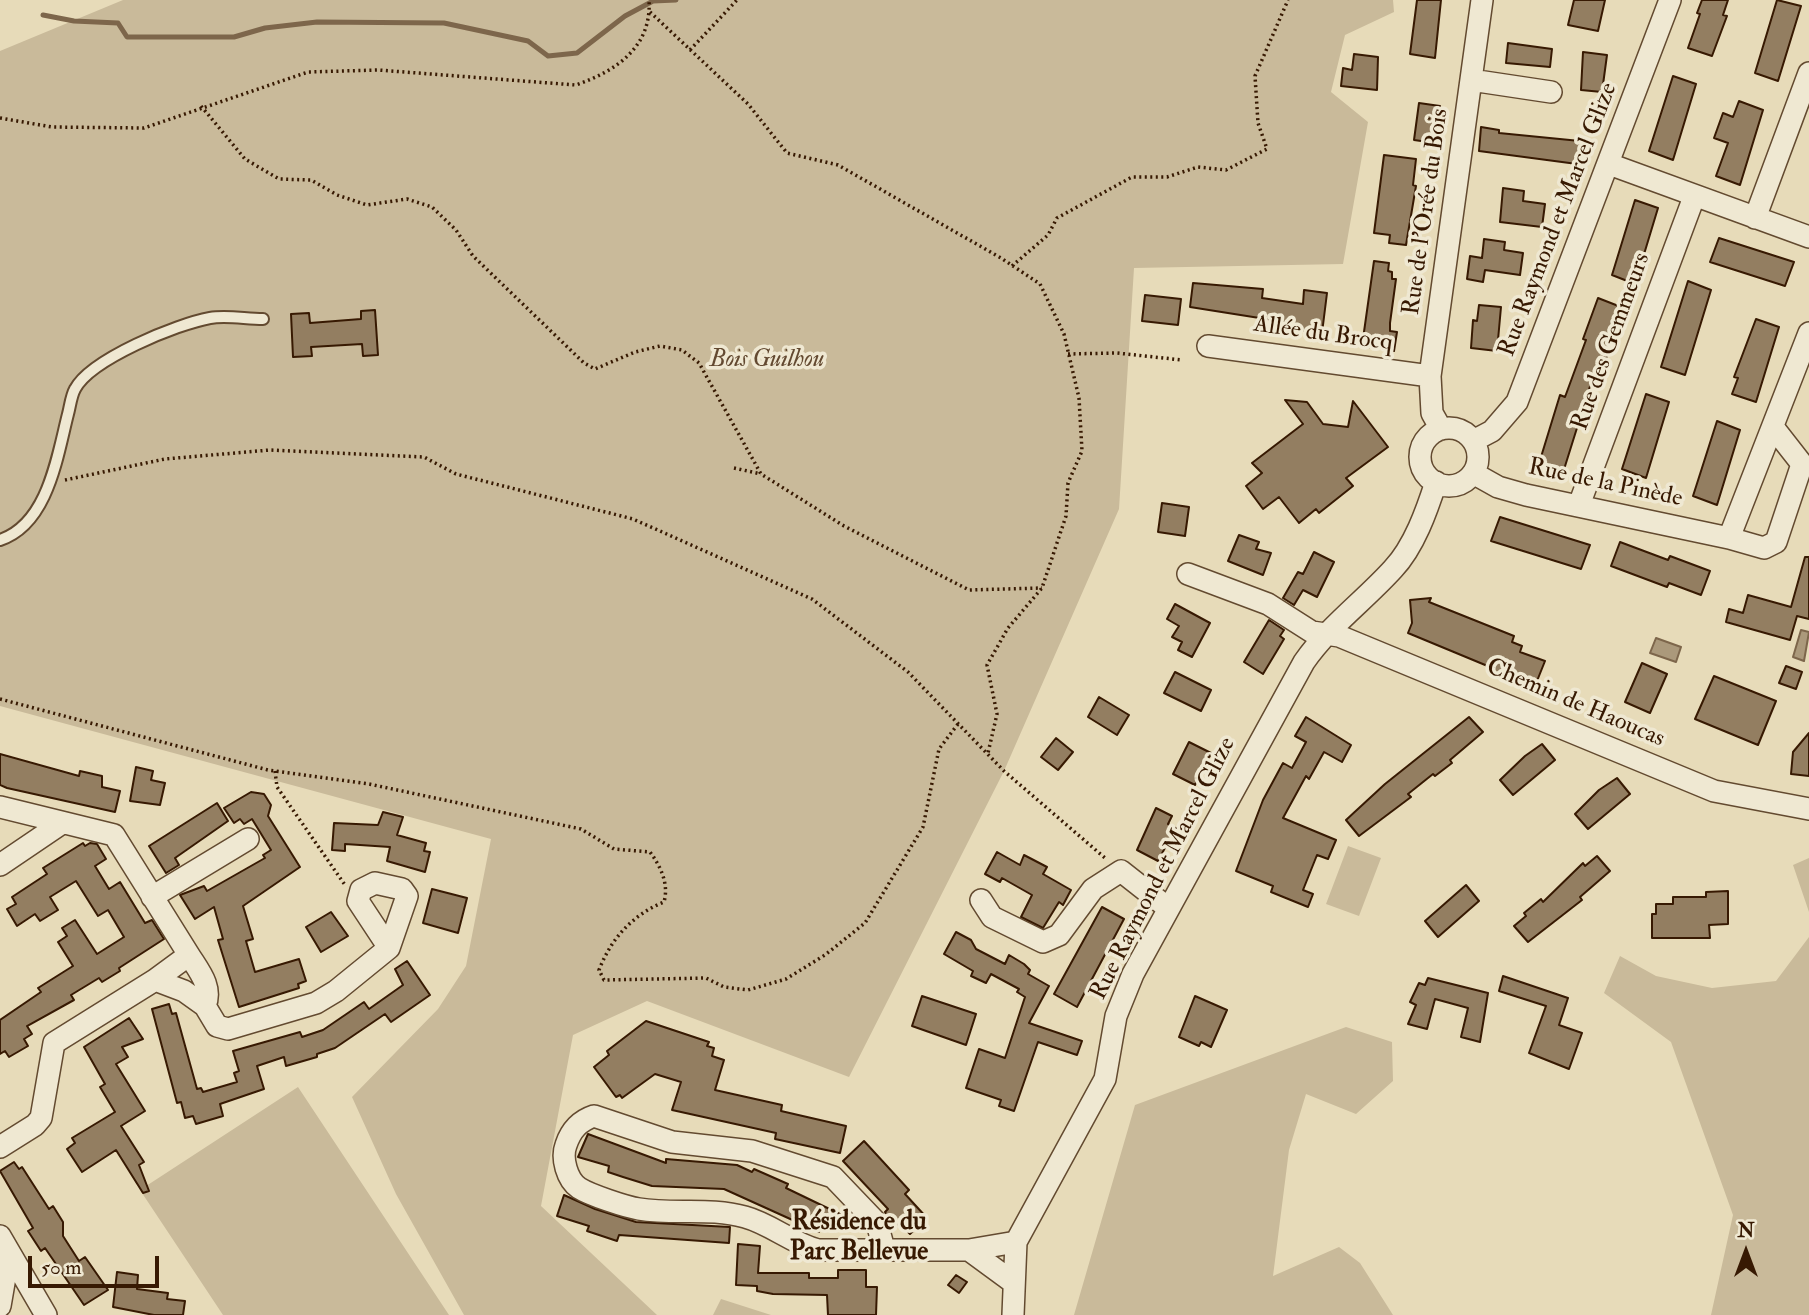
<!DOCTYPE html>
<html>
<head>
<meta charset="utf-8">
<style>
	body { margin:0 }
	#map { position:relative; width:1809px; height:1315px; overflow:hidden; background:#e7dbb9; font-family:"IM FELL Double Pica",serif }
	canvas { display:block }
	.north { position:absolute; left:1711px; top:1217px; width:70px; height:70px; -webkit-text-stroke:5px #efe8d2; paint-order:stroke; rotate:0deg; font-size:19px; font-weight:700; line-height:28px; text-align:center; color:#371902 }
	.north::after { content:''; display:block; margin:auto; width:24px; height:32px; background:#371902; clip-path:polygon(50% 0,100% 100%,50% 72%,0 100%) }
	.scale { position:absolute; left:28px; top:1256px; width:131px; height:32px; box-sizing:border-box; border:4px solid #371902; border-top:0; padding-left:9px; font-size:21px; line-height:24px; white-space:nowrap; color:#371902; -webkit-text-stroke:5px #efe8d2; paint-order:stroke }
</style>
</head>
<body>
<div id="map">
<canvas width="1809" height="1315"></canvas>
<div class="north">N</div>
<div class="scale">50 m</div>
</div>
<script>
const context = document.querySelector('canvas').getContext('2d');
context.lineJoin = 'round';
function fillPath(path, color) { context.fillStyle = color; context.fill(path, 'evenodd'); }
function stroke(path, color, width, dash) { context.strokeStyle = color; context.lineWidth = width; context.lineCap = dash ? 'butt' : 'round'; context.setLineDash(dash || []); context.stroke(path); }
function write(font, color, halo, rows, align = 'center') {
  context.font = font + ' "IM FELL Double Pica",serif'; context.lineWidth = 7; context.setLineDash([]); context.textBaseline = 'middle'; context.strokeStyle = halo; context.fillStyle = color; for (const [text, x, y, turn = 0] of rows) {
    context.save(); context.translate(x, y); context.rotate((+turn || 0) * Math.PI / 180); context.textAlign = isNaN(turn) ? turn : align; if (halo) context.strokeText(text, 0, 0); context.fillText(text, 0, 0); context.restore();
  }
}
const green = new Path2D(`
	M123,0H1393L1394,12L1345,35L1331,92L1368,122L1343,264L1134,268L1119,509L1004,771L849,1077L647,1001L573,1035L541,1206L657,1315H464L396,1194L352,1097L438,1009L466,966L491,839L0,706V51Z
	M1348,846L1381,858L1359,916L1326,904Z
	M1809,858V912L1793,865Z
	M1809,937V1315H1711L1733,1215L1671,1042L1604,993L1620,956L1656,976L1712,988L1776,981Z
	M1346,1027L1392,1042L1393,1081L1356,1114L1306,1094L1289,1150L1273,1276L1339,1247L1360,1263L1393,1315H1074L1135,1105Z
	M298,1087L449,1315H223L140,1190Z
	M721,1299L771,1315H713Z`);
const water = new Path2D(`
	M1801,630L1809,632L1804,661L1793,657Z
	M1656,638L1681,647L1676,662L1650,653Z`);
const stream = new Path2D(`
	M43,15L74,21L118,23L127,37H234L265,28L317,22L444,23L528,41L548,56L577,53L625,16L653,1L676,0`);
const building = new Path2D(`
	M1417,0H1441L1435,58L1410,54Z
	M1574,0H1605L1598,31L1568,25Z
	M1702,0H1728L1723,15L1727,16L1712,56L1688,48L1700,14L1697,13Z
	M1777,0L1801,6L1778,81L1755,73Z
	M1508,43L1552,49L1550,67L1506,63Z
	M1583,52L1607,55L1602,92L1581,90Z
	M1354,54L1378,57L1377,90L1341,86L1343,68L1352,70Z
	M1673,76L1696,84L1673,160L1649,151Z
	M1739,101L1763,110L1740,185L1716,176L1728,143L1714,138L1723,113L1733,117Z
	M1419,103L1440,106L1435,143L1414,140Z
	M1481,127L1499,130V133L1580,141L1577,164L1479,151Z
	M1384,155L1416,159L1413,185L1416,186L1406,245L1389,243L1390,235L1374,233Z
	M1503,188L1524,191L1523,201L1545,204L1542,227L1500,222Z
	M1635,200L1658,208L1635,284L1612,275Z
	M1719,238L1794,262L1785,286L1710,262Z
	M1484,239L1505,242L1504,250L1523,253L1520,275L1485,270L1483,282L1467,279L1470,256L1482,258Z
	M1374,261L1389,263L1388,271L1392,272V279H1396L1390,323V331L1397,332L1394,351L1362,346Z
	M1688,281L1711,290L1685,375L1661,367Z
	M1193,283L1263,289L1262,298L1303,304L1304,290L1327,293L1322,333L1290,329L1291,323L1190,307Z
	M1145,295L1181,299L1178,325L1142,321Z
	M1598,298L1621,307L1609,341L1612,342L1598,382L1592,380L1561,479L1537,470L1560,395L1565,397L1586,340L1583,339Z
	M1479,305L1501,307L1497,351L1471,348L1473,320L1477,321Z
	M375,310L378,355L363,356L362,344L311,347L312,356L293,357L291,314L309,313L310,323L361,319V311Z
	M1756,319L1779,327L1756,402L1732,394L1738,378L1734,377Z
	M1646,394L1669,402L1646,478L1622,469Z
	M1285,400L1307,402L1323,424L1348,427L1353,401L1388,447L1346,478L1353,486L1319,513L1316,509L1299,523L1279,497L1263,509L1246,486L1262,473L1252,463L1303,424Z
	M1717,421L1740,430L1717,505L1693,496Z
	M1162,503L1189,507L1185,536L1158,532Z
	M1500,517L1590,545L1581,569L1491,541Z
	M1239,535L1259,542L1256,549L1271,553L1263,575L1228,561Z
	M1620,542L1668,560L1670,556L1710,571L1701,595L1669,583L1667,587L1611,566Z
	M1314,552L1334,562L1317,597L1303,590L1294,605L1283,598L1298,572L1303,574Z
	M1805,557H1809V619L1797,616L1790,640L1726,622L1729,609L1743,613L1748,595L1791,607Z
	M1431,598L1429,602L1514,636L1512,642L1522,646L1520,652L1545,661L1535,686L1489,670L1490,667L1408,633L1412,623L1410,600Z
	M1175,604L1210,623L1192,657L1178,650L1182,642L1172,637L1179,626L1167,619Z
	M1269,620L1284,630L1280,636L1284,639L1263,674L1244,662Z
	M1642,663L1667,674L1650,713L1625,702Z
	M1786,666L1802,672L1796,689L1779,683Z
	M1175,672L1211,690L1201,711L1164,693Z
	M1714,676L1776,701L1758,745L1695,719Z
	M1099,697L1129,715L1117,735L1088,717Z
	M1306,717L1351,745L1342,762L1324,752L1309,779L1306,776L1283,818L1336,840L1328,859L1317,855L1303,890L1313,894L1308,907L1271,892L1273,886L1236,871L1263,800L1283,763L1292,768L1306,742L1295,736Z
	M1469,717L1483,732L1450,760L1452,763L1435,776L1433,774L1408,794L1411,797L1359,836L1346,820L1385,784Z
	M1809,733V776L1791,774L1793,752Z
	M1056,738L1073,752L1058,770L1041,757Z
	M1189,742L1211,753L1195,785L1173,774Z
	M1542,744L1555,760L1513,795L1500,780L1525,756Z
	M0,754L79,776L80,771L102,776V787L120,791L115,812L7,788L0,785Z
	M136,767L153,771L151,780L165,783L160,805L130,801Z
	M1617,778L1630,794L1588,829L1575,814L1599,790Z
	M251,792L264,794L271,805L268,816L300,867L243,906L253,939L246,941L255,972L299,959L306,981L298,984L299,988L239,1007L218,940L223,939L214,907L195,919L180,895L204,886L207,891L265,858L263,855L271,850L252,819L244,824L240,819L234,823L224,808Z
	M217,803L228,821L175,858L179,865L166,873L149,846Z
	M1156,808L1172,816L1168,824L1179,830L1171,846L1167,844L1158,861L1137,850Z
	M383,812L403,817L397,835L426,843L424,851L430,852L425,872L387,861L390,847L345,844V851L332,850L334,823L378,825Z
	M83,843L85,846L90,843L97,844L106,859L95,866L109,889L120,882L145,923L152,920L164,939L119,968L120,971L102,982L99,978L71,995L74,1000L27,1026L32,1034L24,1039L28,1046L9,1057L5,1051L0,1054V1020L41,992L38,988L73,966L58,942L67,936L62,928L75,920L97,954L124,937L108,910L98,916L76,881L50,897L58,910L40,921L35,914L17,926L7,909L16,904L12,897L47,874L43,868Z
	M997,852L1020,865L1024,855L1047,867L1043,874L1071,890L1063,905L1059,902L1043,928L1021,917L1032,895L1002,878L1000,882L985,874Z
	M1597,856L1610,871L1580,897L1582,900L1528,942L1514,926L1526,916L1524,913L1541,899L1543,902L1583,863L1585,866Z
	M1466,885L1479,901L1438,937L1425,921Z
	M432,889L467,898L458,933L423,923Z
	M1728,891V924L1709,925L1710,938H1652V914H1656V904H1673V897H1706V892Z
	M1102,907L1124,919L1077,1007L1054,994Z
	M331,912L348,936L321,952L306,927Z
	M956,932L971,940L976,949L1005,964L1009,955L1024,964L1030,970L1028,974L1049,986L1029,1023L1082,1041L1077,1055L1038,1042L1014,1111L999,1106L1001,1100L966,1088L979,1049L1005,1058L1025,997L1017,992L1019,989L991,974L986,983L971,976L973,971L944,954Z
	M407,961L430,995L391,1022L385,1014L335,1048L317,1054V1057L286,1066L284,1057L257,1066L264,1089L220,1104L223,1116L196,1124L193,1116L185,1118L181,1102L177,1103L152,1009L169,1004L172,1014L176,1013L197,1089L201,1088L203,1092L237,1082L234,1073L239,1071L233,1051L300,1032L302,1037L323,1030L364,1002L369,1009L403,985L395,969Z
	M1503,976L1568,998L1559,1025L1582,1033L1569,1069L1529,1053L1546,1006L1499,991Z
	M1428,978L1488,993L1480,1042L1461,1037L1468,1008L1435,999L1427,1029L1408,1024L1416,1005L1410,1002L1419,983L1425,985Z
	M922,996L976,1014L966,1045L912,1026Z
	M1195,996L1227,1010L1211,1047L1201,1042L1199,1046L1179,1037Z
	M129,1018L143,1039L122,1047L128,1057L116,1064L145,1111L121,1126L144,1162L139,1165L149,1191L143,1193L116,1150L82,1172L67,1149L75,1143L72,1138L115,1112L100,1087L105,1084L84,1047Z
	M646,1021L709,1042L707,1046L714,1048L712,1056L724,1060L715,1090L782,1105L781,1111L846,1126L840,1153L775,1139L776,1133L672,1110L681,1082L655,1074L622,1098L620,1095L616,1097L594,1067L609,1055L607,1051Z
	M588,1134L666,1163V1159L737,1165L752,1172L754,1169L788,1184L786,1188L842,1215L836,1227L823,1221L819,1232L724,1189L652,1186L623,1177L608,1172L609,1166L578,1157Z
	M864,1141L909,1190L905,1194L927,1218L910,1234L899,1223L895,1226L890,1220L885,1212L888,1209L843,1161Z
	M14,1162L19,1169L22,1167L49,1209L53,1206L63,1222V1236L79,1261L85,1257L108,1290L84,1305L45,1248L41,1251L28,1231L33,1228L0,1171Z
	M564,1195L595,1209L636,1222L730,1227L729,1243L619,1235L617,1241L587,1231L589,1226L557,1216Z
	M738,1244L760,1246L758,1273H809V1278H838V1270H866V1287H877L876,1315H828L827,1295L773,1294L757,1291V1286L736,1285Z
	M117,1272L138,1275L137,1289L168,1293L167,1299L185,1301L183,1315H154L113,1307Z
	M956,1275L967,1282L959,1293L948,1285Z`);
const path = new Path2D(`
	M650,12L748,104L787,153L838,165L1001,258L1040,284L1064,334L1079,398L1082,451L1068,483L1066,516L1042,588L1008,628L987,665L997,714L988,753
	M690,50L737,0
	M201,106L245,159L279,179L311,180L337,195L367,205L407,199L432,207L456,230L473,256L584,363L595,369L635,352L660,346L682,350L699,363L761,474L844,526L969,590L1042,588
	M0,118L52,127L144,128L308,72L378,70L576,85C616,71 652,47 649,0
	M1012,266L1048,235L1057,218L1132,177H1167L1198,167L1226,170L1267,149L1258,123L1255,76L1288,0
	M1068,354L1117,353L1182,360
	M734,468L761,474
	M65,480L165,459L270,450L424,457L456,474L633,519L812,599L908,672L1004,771L1105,858
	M0,699L268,770L369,784L581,829L614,849L650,852C661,867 669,884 664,902C632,915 611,939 599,970L604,980L706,978L724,987L748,990L786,979L825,955L865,923L923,827L939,749L958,724
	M275,771L277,787L345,885`);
const service = new Path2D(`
	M0,540C48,524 57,457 68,414C70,407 71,396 75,389C91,359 177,324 210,318C226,315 246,319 263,319`);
const minor = new Path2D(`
	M1471,80L1551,92
	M1609,164L1809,237
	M1755,218L1809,73
	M1208,346L1430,376
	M1420 457a29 29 0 1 1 58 0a29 29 0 1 1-58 0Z
	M1441,429L1432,413L1430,376L1482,0
	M1473,441L1492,431L1517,402L1670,0
	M1473,473L1498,487L1526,495L1729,538L1809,333
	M1579,505L1694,197
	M1729,538L1764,548L1776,542L1802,464L1773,427
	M1188,574L1268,604L1312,632L1339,636L1714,791L1809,809
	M0,807L114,835L189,955
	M0,865L62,823
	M152,897L248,839
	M981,900L992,917L1043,942L1059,935L1093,889L1121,871L1168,908
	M155,980L189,955C199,971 213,987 205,1006
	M0,1147L35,1125L41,1118L54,1043L155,980L184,991L205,1006L217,1026L228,1029L316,1003L336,991L389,948L407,896L402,889L375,883L361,890L358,901L389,948
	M0,1236L46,1315
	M884,1249L877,1223L833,1177L752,1151L672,1142L594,1116C579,1121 571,1130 566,1145C561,1158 567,1180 579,1188C590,1195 626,1207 639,1209C675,1215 710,1207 745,1217C771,1224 791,1243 818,1250H969L1016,1242
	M969,1250L1014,1283
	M0,1306L9,1254
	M1013,1315L1016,1242L1105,1079L1116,1016L1133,974L1304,662C1329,626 1364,601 1393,569C1414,547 1427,510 1436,482`);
const streetNames = [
	["Rue de l'Orée du Bois",1427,212,-82],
	["Rue Raymond et Marcel Glize",1559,220,-69],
	["Allée du Brocq",1323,335,8],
	["Rue des Gemmeurs",1612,342,-70],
	["Rue de la Pinède",1605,484,12],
	["Chemin de Haoucas",1575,704,23],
	["Rue Raymond et Marcel Glize",1164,869,-63]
];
const parkNames = [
	["Bois Guilhou",767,361]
];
const neighbourhoodNames = [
	["Résidence du",859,1223],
	["Parc Bellevue",859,1253]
];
fillPath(green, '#c9ba9a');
fillPath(water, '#ab997b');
stroke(water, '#7d664b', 2);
stroke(stream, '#7d664b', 5);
fillPath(building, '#937e61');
stroke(building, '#371902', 2);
stroke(service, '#634a30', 14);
stroke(minor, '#634a30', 24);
stroke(path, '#371902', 3.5, [2, 3.5]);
stroke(service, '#efe8d2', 10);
stroke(minor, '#efe8d2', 21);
write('24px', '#371902', '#efe8d2', streetNames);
write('italic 24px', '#634930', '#efe8d2', parkNames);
write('bold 26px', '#371902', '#efe8d2', neighbourhoodNames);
</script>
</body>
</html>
